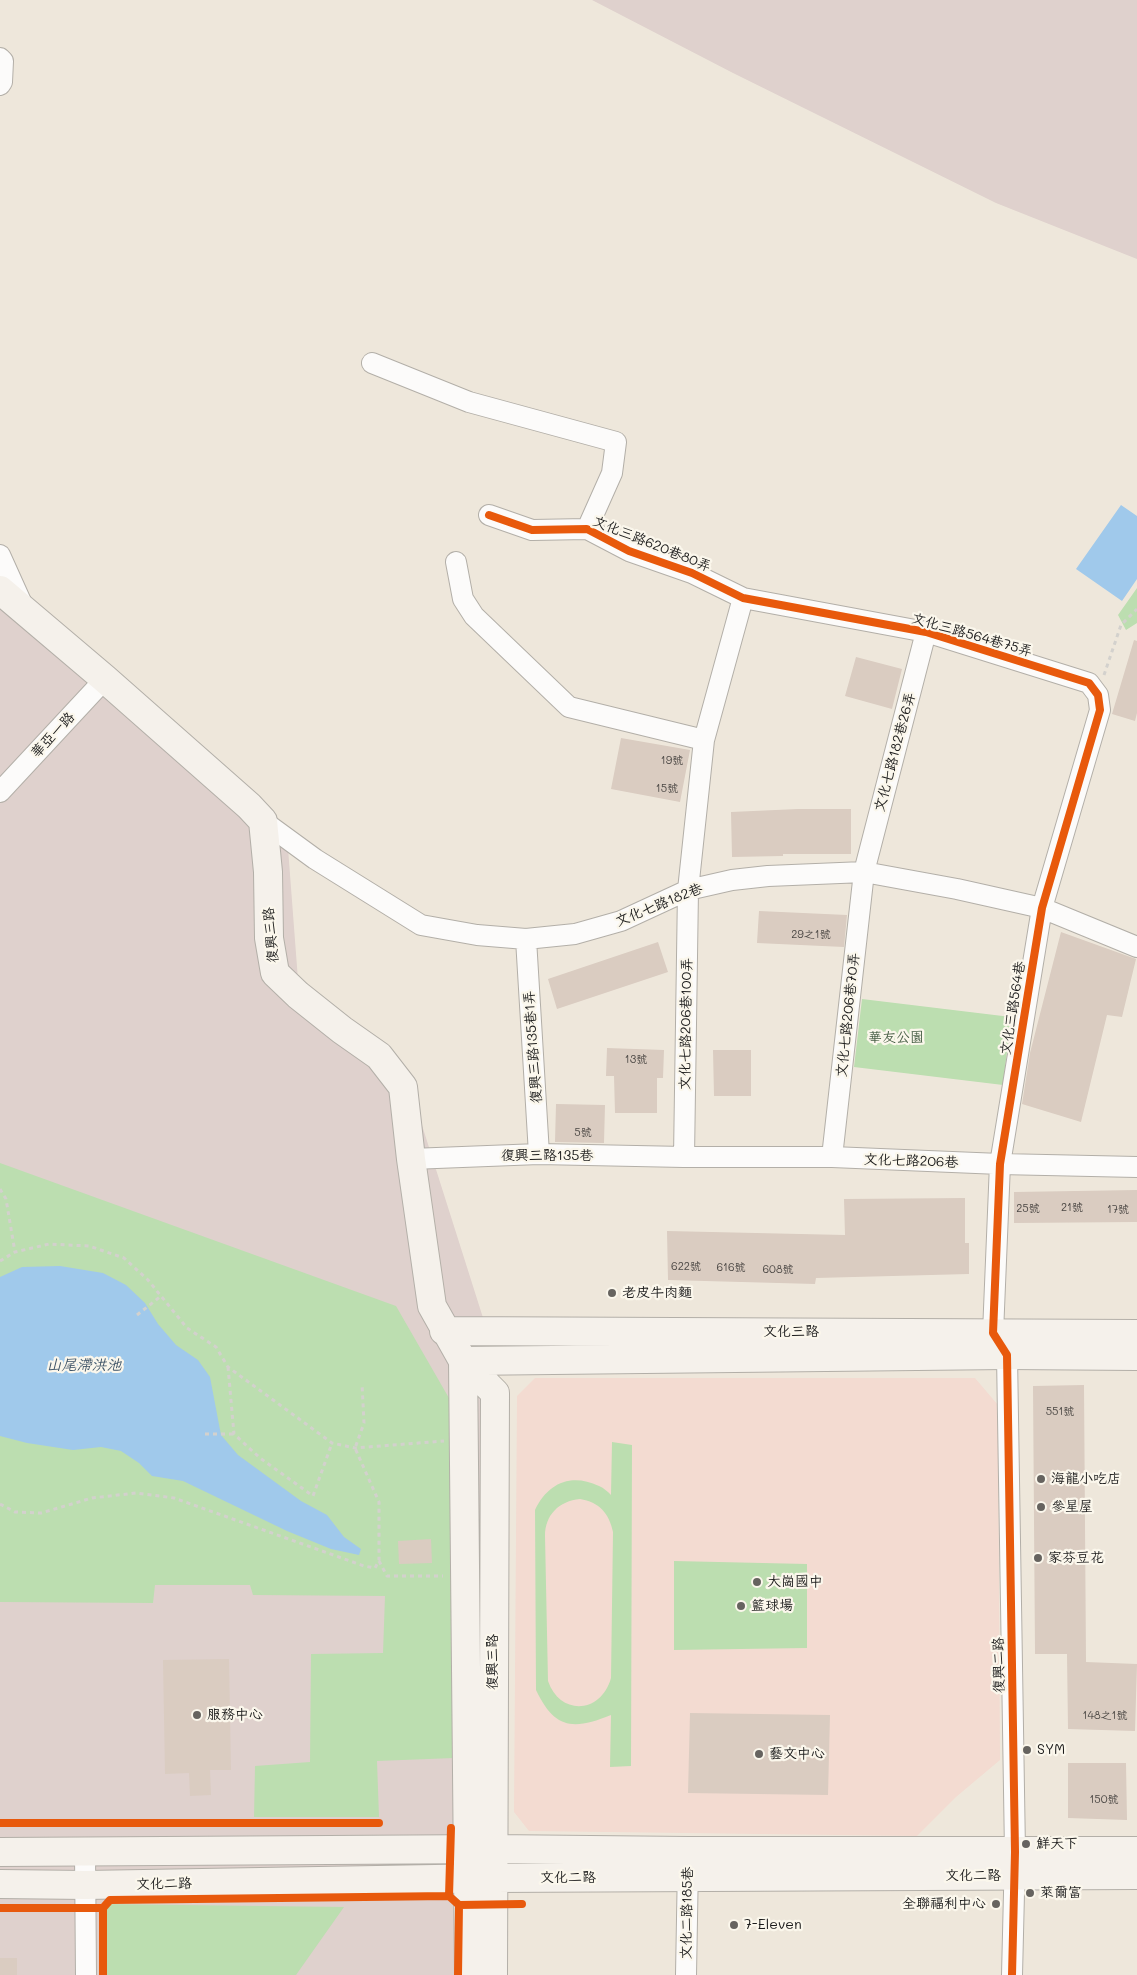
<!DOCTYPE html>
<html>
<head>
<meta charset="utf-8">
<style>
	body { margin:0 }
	canvas { display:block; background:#eee7db }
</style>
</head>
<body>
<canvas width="1137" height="1975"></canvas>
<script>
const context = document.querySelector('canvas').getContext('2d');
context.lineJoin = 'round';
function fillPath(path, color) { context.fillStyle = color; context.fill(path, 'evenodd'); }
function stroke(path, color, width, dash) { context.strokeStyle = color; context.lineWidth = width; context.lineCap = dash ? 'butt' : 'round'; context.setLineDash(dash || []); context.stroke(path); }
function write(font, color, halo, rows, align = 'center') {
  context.font = font + ' Mali,"LXGW WenKai TC",sans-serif'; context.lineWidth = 4.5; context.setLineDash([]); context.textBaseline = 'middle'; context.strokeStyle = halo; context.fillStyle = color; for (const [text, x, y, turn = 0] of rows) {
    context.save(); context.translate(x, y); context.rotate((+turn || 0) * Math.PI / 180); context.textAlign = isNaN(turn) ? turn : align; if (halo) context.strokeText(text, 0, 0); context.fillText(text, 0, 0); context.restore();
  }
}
const built = new Path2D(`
	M535,1378H975L998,1405L1000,1760L956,1797L917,1836L529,1831L514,1812L517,1396Z`);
const industrial = new Path2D(`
	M592,0H1137V259L996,203L733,73Z
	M0,590L287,835L299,993L414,1100L491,1343L494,1576L487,1975H0Z`);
const green = new Path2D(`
	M1137,588V623L1126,630L1118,615Z
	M862,999L1011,1017L1003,1085L854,1067Z
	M0,1163L396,1306L457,1412L454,1758L377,1761L379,1817H254L255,1766L310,1762L311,1654L383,1653L385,1596L253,1595L250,1585H155L153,1603L0,1602Z
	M612,1442L632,1445L631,1766L610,1767L611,1715C574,1730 555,1730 536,1690L535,1510C548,1483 571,1473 599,1486C604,1488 608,1492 611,1495ZM580,1499C599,1502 609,1513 613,1532L611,1678C601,1714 560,1716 548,1681L545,1536C545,1515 559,1501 580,1499Z
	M674,1561L807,1564V1648L674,1650Z
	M100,1904L344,1907L296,1975H99Z`);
const water = new Path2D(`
	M1121,505L1137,516V579L1122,601L1076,569Z
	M60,1266L103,1273L126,1285L145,1303L158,1324L176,1345L198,1360L210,1377L221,1435L238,1455L301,1501L327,1515L344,1537L361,1549L359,1555L331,1549L287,1531L183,1481L152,1476L139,1463L121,1451L101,1447L73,1450L27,1443L0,1436V1277L22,1267Z`);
const building = new Path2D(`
	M1134,640L1137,641V713L1135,721L1112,714Z
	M856,657L902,669L892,709L845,696Z
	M621,738L690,750L680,802L611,789Z
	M798,809H851V854H783V856L732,857L731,812Z
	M759,911L847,915L844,947L757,943Z
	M1061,932L1136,959L1122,1017L1107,1015L1081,1122L1022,1104L1030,1053Z
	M658,942L668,972L557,1009L548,979Z
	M607,1048L664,1050L663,1078H657V1113H615L614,1076H606Z
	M713,1050H751V1096H714Z
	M556,1104L605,1105L604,1143L555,1142Z
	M1137,1190V1222L1014,1223V1192Z
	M965,1198V1243H969V1274L816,1278L815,1284L668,1280L667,1231L845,1235L844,1199Z
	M1084,1385L1086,1662L1137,1664L1135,1731L1068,1729L1067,1654H1035L1033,1386Z
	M431,1539L432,1563L399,1564L398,1541Z
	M229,1659L231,1770H210L211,1795L190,1796L189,1773L165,1774L163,1660Z
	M690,1713L830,1715L828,1795L688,1793Z
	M1068,1763H1126L1127,1820L1068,1818Z
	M0,1958H17V1975H0Z`);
const path = new Path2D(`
	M1104,675L1121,625L1137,609
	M0,1189L6,1199L15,1252
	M0,1261L15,1252L49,1244L89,1246L124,1258L148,1280L187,1328L216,1347L228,1367L332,1443L355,1448L444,1441
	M137,1315L161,1296
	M228,1367L234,1434L260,1458L313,1496L332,1443
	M205,1434H234
	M0,1504L15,1512L41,1513L92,1498L136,1493L174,1498L364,1566L375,1568L379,1560V1502L355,1448L364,1423L362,1384
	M379,1561L387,1576H443`);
const street = new Path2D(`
	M0,58L3,61L2,82L0,85
	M372,363L469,402L616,442L612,473L587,529
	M489,515L532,530L587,529L629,551L692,573L743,598L926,632L1089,683L1098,695L1100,710L1042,908L1000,1164L993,1333L1007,1355L1015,1852L1012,1975
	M0,555L23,606
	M456,562L463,599L474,616L569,707L704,740
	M0,792L105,679
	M263,821L315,859L421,925L477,935L526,939L575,934L621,921L688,890L732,880L768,876L864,872L957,889L1042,908L1137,947
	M526,939L539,1154
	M684,1157L688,890L704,740L743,598
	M832,1157L864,872L926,632
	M411,1159L539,1154L684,1157H832L1000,1164L1137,1167
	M85,1853L86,1975
	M686,1975L688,1863`);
const secondary = new Path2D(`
	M0,590L105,679L249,806L263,821L268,872L269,938L275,973L298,995L342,1030L379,1056L403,1087L411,1159L432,1306L463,1361L495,1393L493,1975
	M444,1331L1137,1334
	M463,1361L1007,1355L1137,1356
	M463,1361L469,1975
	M0,1852L493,1849L688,1851H1137
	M0,1884L86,1885L493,1878L1137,1875`);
const cycleway = new Path2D(`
	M489,515L532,530L587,529L629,551L692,573L743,598L926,632L1089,683L1098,695L1100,710L1042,908L1000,1164L993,1333L1007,1355L1015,1852L1012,1975
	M0,1823H379
	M449,1896L451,1828
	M459,1905L522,1904
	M0,1908H103
	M103,1975V1908L110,1900L449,1896L459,1905L458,1975`);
const markers = [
	[612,1293,5,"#66635f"],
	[1041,1479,5,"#66635f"],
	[1041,1507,5,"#66635f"],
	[1038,1558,5,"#66635f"],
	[757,1582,5,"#66635f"],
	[741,1606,5,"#66635f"],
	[197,1715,5,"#66635f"],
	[1027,1750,5,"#66635f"],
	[759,1754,5,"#66635f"],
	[1026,1844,5,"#66635f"],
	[1030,1893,5,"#66635f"],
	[996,1904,5,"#66635f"],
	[734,1925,5,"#66635f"]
];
const numberNames = [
	["19號",672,761],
	["15號",667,789],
	["29之1號",811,935],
	["13號",636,1060],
	["5號",583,1133],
	["21號",1072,1208],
	["25號",1028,1209],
	["17號",1118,1210],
	["622號",686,1267],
	["616號",731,1268],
	["608號",778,1270],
	["551號",1060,1412],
	["148之1號",1105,1716],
	["150號",1104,1800]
];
const streetNames = [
	["文化三路620巷80弄",652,544,22],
	["文化三路564巷75弄",972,635,16],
	["華亞一路",53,735,-47],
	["文化七路182巷26弄",895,752,-75],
	["文化七路182巷",659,905,-22],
	["復興三路",271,935,-95],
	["文化三路564巷",1013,1008,-81],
	["文化七路206巷70弄",848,1015,-84],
	["文化七路206巷100弄",686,1024,-89],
	["復興三路135巷1弄",533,1047,-94],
	["復興三路135巷",547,1156],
	["文化七路206巷",911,1161,2],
	["文化三路",791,1332],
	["復興三路",493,1662,-90],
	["復興二路",999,1665,-91],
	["文化二路",973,1876],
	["文化二路",568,1878],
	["文化二路",164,1884,-1],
	["文化二路185巷",687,1913,-89]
];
const parkNames = [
	["華友公園",896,1038]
];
const poiNames = [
	["老皮牛肉麵",622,1293],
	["海龍小吃店",1051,1479],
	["參星屋",1051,1507],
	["家芬豆花",1048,1558],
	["大崗國中",767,1582],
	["籃球場",751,1606],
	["服務中心",207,1715],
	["SYM",1037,1750],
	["藝文中心",769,1754],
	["鮮天下",1036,1844],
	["萊爾富",1040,1893],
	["全聯福利中心",986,1904,"right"],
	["7-Eleven",744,1925]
];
const waterNames = [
	["山尾滯洪池",84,1365]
];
fillPath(built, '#f3dbd1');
fillPath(industrial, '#dfd1cd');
fillPath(green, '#bcdeb0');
fillPath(water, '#a0c9eb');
fillPath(building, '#daccc1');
stroke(street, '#b3afa8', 22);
stroke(secondary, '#b3afa8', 30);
stroke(path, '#d3d1cd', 3, [4, 4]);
stroke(street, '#fcfbfa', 20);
stroke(secondary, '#f5f1eb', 28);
stroke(cycleway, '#e8590c', 8);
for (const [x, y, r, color] of markers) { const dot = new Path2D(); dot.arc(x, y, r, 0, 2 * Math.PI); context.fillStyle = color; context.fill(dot); stroke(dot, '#fbf7ec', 2); }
write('11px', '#4c4845', null, numberNames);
write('14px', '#1c1c1c', '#fbf7ec', streetNames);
write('14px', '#465d44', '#fbf7ec', parkNames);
write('14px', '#1c1c1c', '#fbf7ec', poiNames, 'left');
write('italic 15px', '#3f5467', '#fbf7ec', waterNames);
</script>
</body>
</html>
